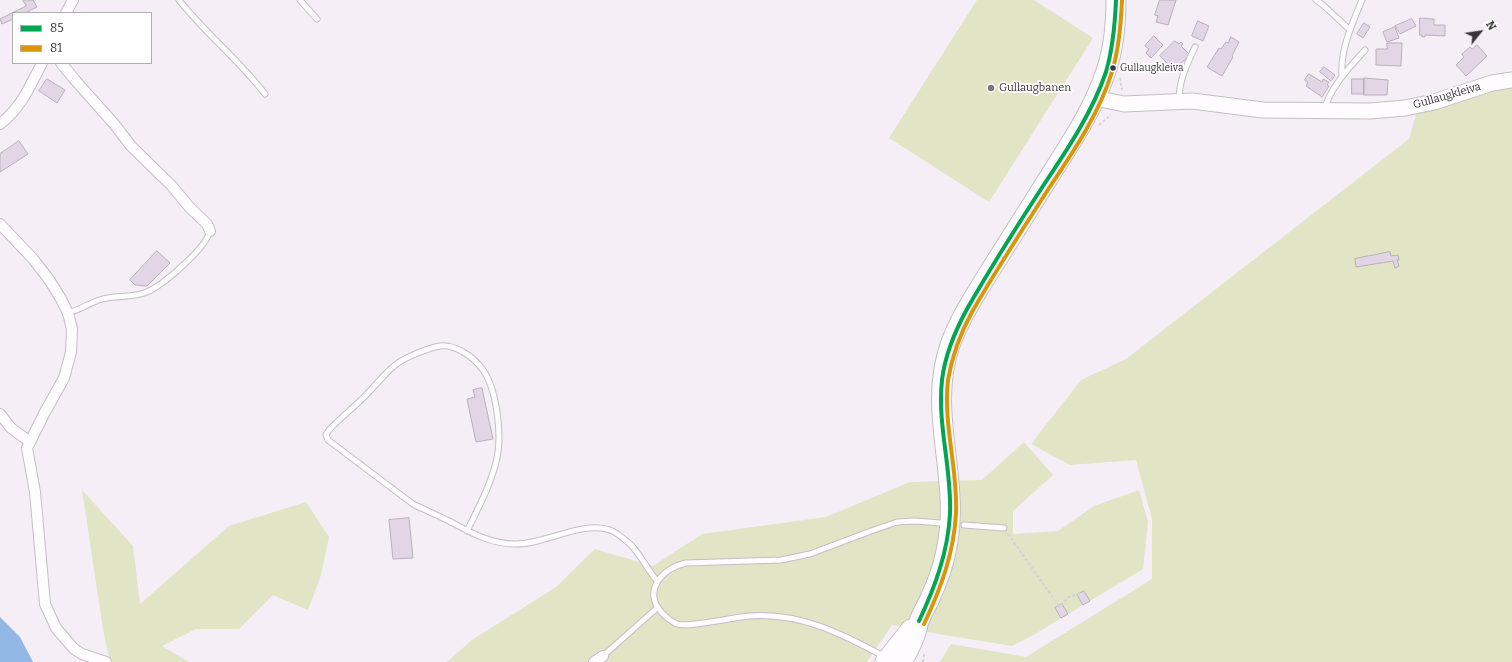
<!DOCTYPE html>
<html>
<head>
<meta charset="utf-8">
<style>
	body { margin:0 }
	#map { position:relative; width:1512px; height:662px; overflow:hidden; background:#f5eef7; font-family:Bitter,serif }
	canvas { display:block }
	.legend { position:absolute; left:12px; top:12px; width:140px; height:52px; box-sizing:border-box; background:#fff; border:1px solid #b0aeb1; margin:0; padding:5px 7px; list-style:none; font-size:12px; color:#39343b }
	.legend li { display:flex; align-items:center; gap:8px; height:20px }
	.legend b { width:20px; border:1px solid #b0aeb1 }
	.north { position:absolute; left:1460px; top:12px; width:40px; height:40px; -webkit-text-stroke:3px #fff; paint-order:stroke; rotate:60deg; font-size:11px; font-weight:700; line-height:16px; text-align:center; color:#39343b }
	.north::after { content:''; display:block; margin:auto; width:14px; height:18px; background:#39343b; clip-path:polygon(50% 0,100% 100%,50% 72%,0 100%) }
</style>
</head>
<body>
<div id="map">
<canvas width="1512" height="662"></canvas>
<ul class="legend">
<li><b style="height:5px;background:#00a651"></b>85</li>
<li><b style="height:5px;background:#da9509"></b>81</li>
</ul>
<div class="north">N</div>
</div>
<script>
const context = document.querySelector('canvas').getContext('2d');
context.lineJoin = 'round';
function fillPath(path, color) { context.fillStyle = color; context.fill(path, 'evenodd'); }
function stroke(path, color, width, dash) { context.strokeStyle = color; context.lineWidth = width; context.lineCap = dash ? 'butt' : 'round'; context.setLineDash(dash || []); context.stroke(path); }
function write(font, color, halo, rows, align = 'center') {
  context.font = font + ' Bitter,serif'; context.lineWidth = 3.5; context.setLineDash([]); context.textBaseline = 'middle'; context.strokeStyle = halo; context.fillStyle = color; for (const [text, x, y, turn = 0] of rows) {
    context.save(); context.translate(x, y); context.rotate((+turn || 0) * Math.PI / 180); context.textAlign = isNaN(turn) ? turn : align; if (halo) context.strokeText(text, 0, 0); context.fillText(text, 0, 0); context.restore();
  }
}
const green = new Path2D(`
	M977,0H1034L1093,38L989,202L889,138Z
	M1512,86V662H940L951,644L1026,657L1152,579V519L1136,460L1070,465L1031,444L1081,380L1126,359L1409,139L1416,114L1490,90Z
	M1024,442L1053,475L1013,511V534L1058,531L1094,506L1139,490L1148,522L1143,569L1035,634L1012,646L938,634L892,625L867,662H447L472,640L556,587L595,549L653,566L702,534L826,517L910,482L982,480Z
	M82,490L133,546L140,604L229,526L306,502L329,537L321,575L308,610L273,595L239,629H196L162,646L189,662H110L103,629Z`);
const water = new Path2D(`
	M0,617L20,637L33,662H0Z`);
const building = new Path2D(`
	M23,0H33L37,7L25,13H13V19L2,24L0,19L26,6Z
	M1160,0H1176L1168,25L1156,22L1158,16L1155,15Z
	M1420,18L1434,19V25H1445V36L1425,35V37H1422V35H1420Z
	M1412,19L1416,26L1400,34L1395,26Z
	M1198,21L1209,26L1203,41L1192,36Z
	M1364,23L1370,27L1363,38L1357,34Z
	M1395,27L1399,38L1387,42L1383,32Z
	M1154,36L1163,45L1151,58L1146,53L1149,49L1145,46Z
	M1231,37L1239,42L1232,56L1233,57L1222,76L1207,67L1219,48L1221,49L1226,42L1228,43Z
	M1175,41L1179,44L1181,42L1183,44L1181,46L1190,55L1177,67L1174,63L1170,66L1160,56Z
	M1387,43H1402L1401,66L1376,65V49H1387Z
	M1477,45L1487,56L1466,76L1456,65L1464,57L1462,54L1470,47L1472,49Z
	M1324,67L1335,75L1331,81L1320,72Z
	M1309,74L1322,82L1323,79L1329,82L1327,85L1329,86L1322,97L1306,86L1308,82L1305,80Z
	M1364,78L1388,80L1387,95H1364Z
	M47,79L65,90L57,103L39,91Z
	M1352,79H1364V94H1352Z
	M19,141L28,154L0,172V154Z
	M157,251L170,263L147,286L135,285L130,280Z
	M1390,252L1391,256L1398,255L1399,260H1397L1399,266L1395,268L1393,261L1356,267L1355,259Z
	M482,388L493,439L476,442L467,399L475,397L473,390Z
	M409,518L413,558L393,559L389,520Z
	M1084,591L1090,601L1083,605L1077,595Z
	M1062,604L1068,614L1061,618L1055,608Z`);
const path = new Path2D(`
	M1120,78L1122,90
	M1099,125L1111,115
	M1008,534L1059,606L1069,597L1081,593
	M923,662L924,654`);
const lane = new Path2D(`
	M179,0C205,33 239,60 265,94
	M300,0L317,19
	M1316,0L1323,5L1350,30
	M1342,76C1340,50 1352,24 1362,0
	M1179,100C1179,80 1187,64 1195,47
	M1324,110C1331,86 1349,68 1365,50
	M68,313C79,310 88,304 99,300C114,295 130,298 144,293C162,287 206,248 210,231
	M964,525L1004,528
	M467,531C478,509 492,482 497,458C502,435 497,390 483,370C478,363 471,356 463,352C456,348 449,345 440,346C428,348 403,358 394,366C382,376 373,389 362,399C351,410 339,419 329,430L326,435L328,440L413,504C425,510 437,515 449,521C470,532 490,544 515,544C544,545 583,520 610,530C618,533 624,539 630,544C640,554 648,570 657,581
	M603,656L657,608
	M885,657C843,634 799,612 750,616C735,617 687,628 677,624C672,622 666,617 662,613C642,591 662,568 686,563L781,560L810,554L871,531L897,522L915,521L941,523`);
const street = new Path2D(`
	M66,13L73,0
	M61,63L75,80L115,125L131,146L172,186L190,208L207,224L210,231
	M0,124C21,108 30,86 42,63
	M0,224L34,260L50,281L61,299L68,313L72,329L71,352L64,378L45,412L27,448L35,492L45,604L56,628L74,649L82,654L106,662
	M0,414L11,428L30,442
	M594,662L603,656`);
const secondary = new Path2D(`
	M1095,98L1124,104L1192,101L1263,110L1370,111L1405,108L1434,102L1492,83L1512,80`);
const highway = new Path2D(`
	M885,662L911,629
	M902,662C908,652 914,640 917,629C918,626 918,622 920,619C923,611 928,604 931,596C945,566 952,531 950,498C948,446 932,397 950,345C960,317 977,292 993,266C1014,233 1035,199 1056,166C1075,136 1095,105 1106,71C1114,48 1116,24 1116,0`);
const bus1 = new Path2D(`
	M919,621C935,587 948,552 950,514C952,469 937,425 942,380C945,355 955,331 967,309C991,267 1017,226 1043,186C1067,150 1092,113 1106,72C1113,48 1115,24 1116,0`);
const bus2 = new Path2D(`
	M924,624C941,588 954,553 956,513C958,469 943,425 948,380C952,356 960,334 972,312C996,270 1023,229 1049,188C1073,152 1099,114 1112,72C1119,49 1121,25 1122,0`);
const markers = [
	[1113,68,3.5,"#39343b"],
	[991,88,4,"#7b757d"]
];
const busNames = [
	["Gullaugkleiva",1120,68]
];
const poiNames = [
	["Gullaugbanen",999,88]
];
const streetNames = [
	["Gullaugkleiva",1447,96,-16]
];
fillPath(green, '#e1e4c5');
fillPath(water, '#93b7e6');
fillPath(building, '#e2d5e6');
stroke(building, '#b6b1b8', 1);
stroke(lane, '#c4bec6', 7);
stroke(street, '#c4bec6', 12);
stroke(secondary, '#c4bec6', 17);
stroke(highway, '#c4bec6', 21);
stroke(path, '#d4d2d4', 2, [3, 2]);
stroke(lane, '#fefcfe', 5);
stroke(street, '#fefcfe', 10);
stroke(secondary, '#fefcfe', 15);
stroke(highway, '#fefcfe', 19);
stroke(bus1, '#00a651', 4);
stroke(bus2, '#da9509', 4);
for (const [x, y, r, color] of markers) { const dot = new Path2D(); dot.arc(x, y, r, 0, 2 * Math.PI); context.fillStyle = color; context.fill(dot); stroke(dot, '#fff', 1.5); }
write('10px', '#39343b', '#fff', busNames, 'left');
write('11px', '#39343b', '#fff', poiNames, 'left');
write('11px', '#39343b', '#fff', streetNames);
</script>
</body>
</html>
